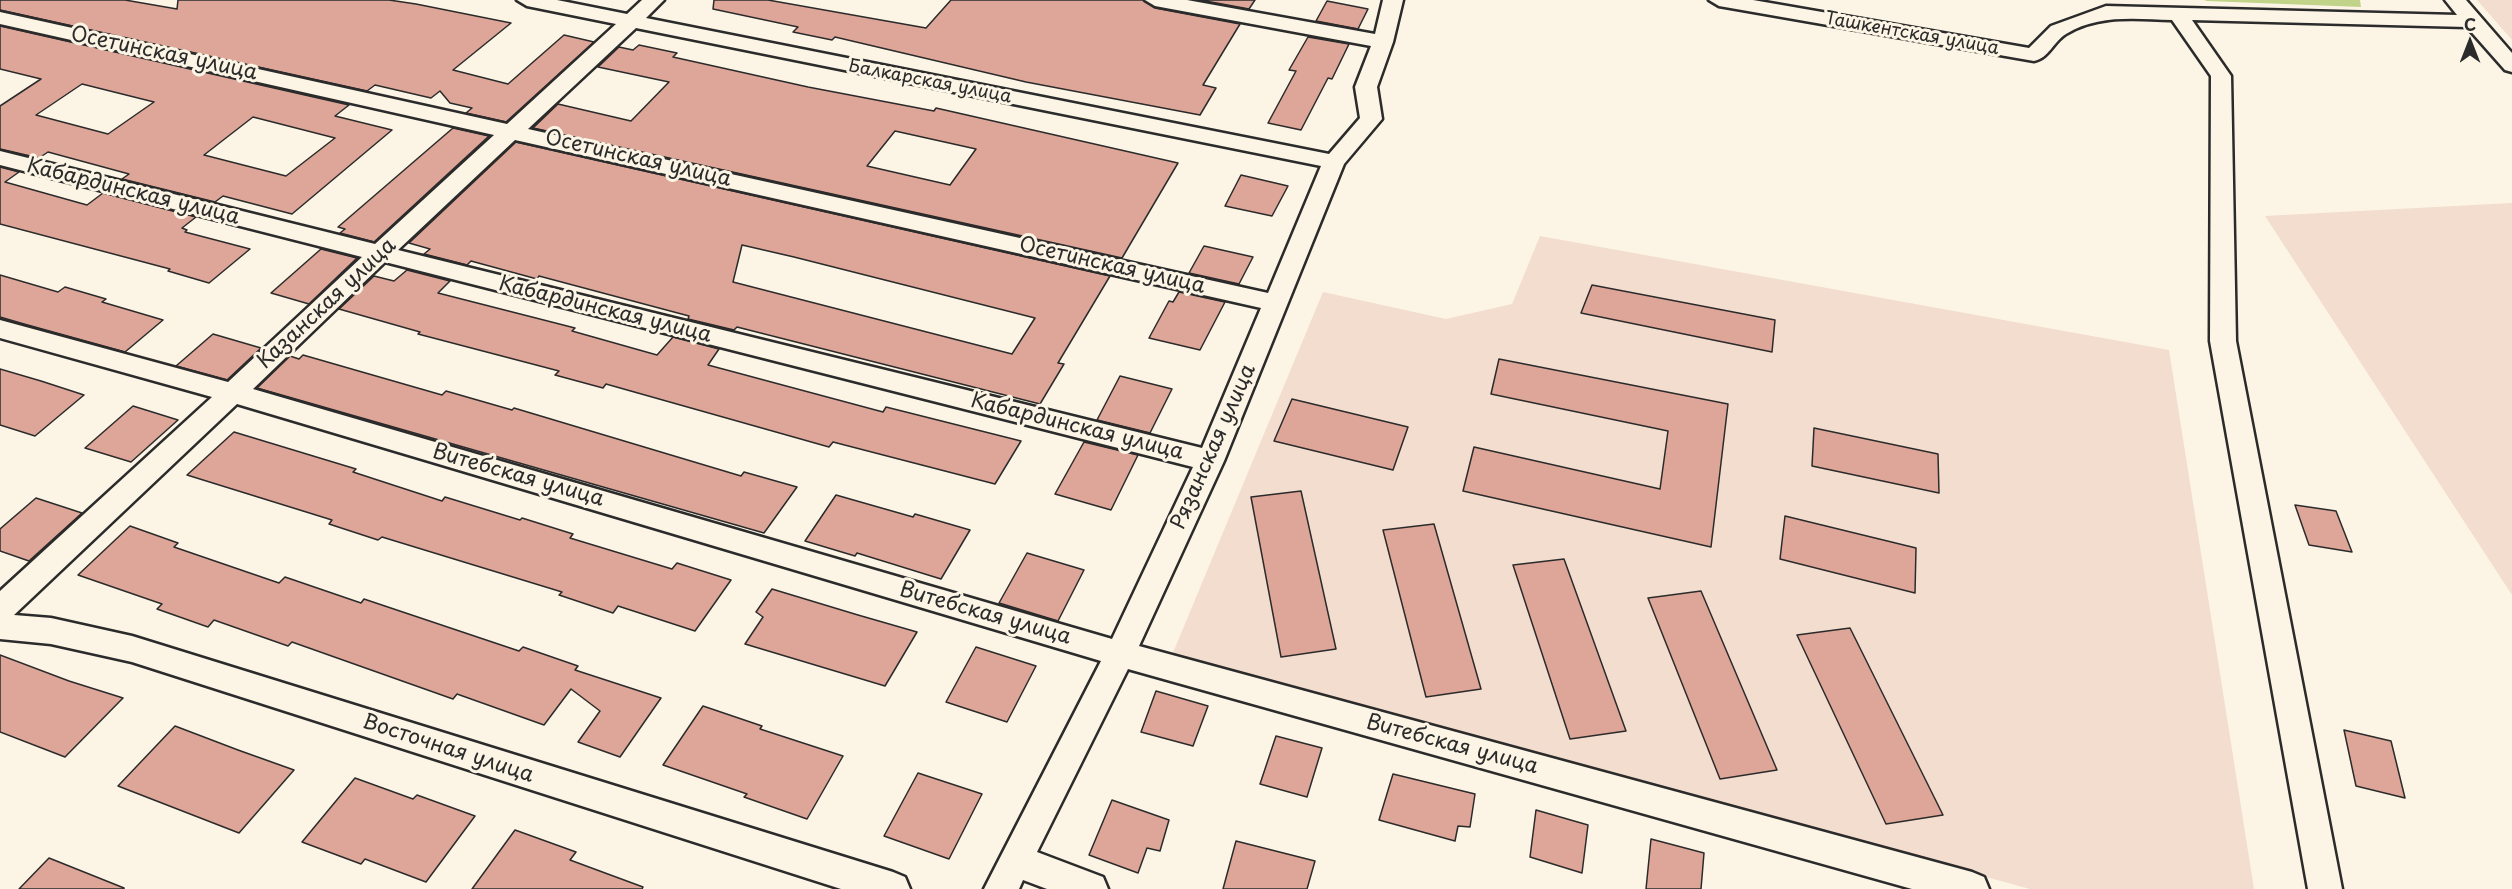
<!DOCTYPE html>
<html>
<head>
<meta charset="utf-8">
<style>
	body { margin:0 }
	#map { position:relative; width:2512px; height:889px; overflow:hidden; background:#fcf5e5; font-family:"Playpen Sans",sans-serif }
	canvas { display:block }
	.north { position:absolute; left:2440px; top:12px; width:60px; height:60px; -webkit-text-stroke:4px #fcf5e5; paint-order:stroke; rotate:0deg; font-size:16px; font-weight:700; line-height:24px; text-align:center; color:#2b2b2b }
	.north::after { content:''; display:block; margin:auto; width:21px; height:27px; background:#2b2b2b; clip-path:polygon(50% 0,100% 100%,50% 72%,0 100%) }
</style>
</head>
<body>
<div id="map">
<canvas width="2512" height="889"></canvas>
<div class="north">С</div>
</div>
<script>
const context = document.querySelector('canvas').getContext('2d');
context.lineJoin = 'round';
function fillPath(path, color) { context.fillStyle = color; context.fill(path, 'evenodd'); }
function stroke(path, color, width, dash) { context.strokeStyle = color; context.lineWidth = width; context.lineCap = dash ? 'butt' : 'round'; context.setLineDash(dash || []); context.stroke(path); }
function write(font, color, halo, rows, align = 'center') {
  context.font = font + ' "Playpen Sans",sans-serif'; context.lineWidth = 6; context.setLineDash([]); context.textBaseline = 'middle'; context.strokeStyle = halo; context.fillStyle = color; for (const [text, x, y, turn = 0] of rows) {
    context.save(); context.translate(x, y); context.rotate((+turn || 0) * Math.PI / 180); context.textAlign = isNaN(turn) ? turn : align; if (halo) context.strokeText(text, 0, 0); context.fillText(text, 0, 0); context.restore();
  }
}
const built = new Path2D(`
	M2477,0H2512V40Z
	M2512,203V595L2265,216Z
	M1540,236L2169,350L2254,889H2030L1172,655L1323,292L1446,319L1512,304Z`);
const green = new Path2D(`
	M2204,0H2360L2361,7L2207,1Z`);
const building = new Path2D(`
	M0,0H125L177,9L178,0H389L416,4L511,23L453,70L508,84L564,35L594,42L506,122L466,113L472,108L450,103L440,91L431,98L375,85L367,91L0,10Z
	M714,0H768L926,28L951,0H1143L1155,8L1240,24L1203,85L1216,88L1200,115L1026,82L835,37L832,40L793,32L798,27L713,9Z
	M1200,0H1255L1249,9Z
	M1327,1L1368,9L1358,29L1316,21Z
	M0,26L349,105L335,116L392,130L292,214L223,196L215,202L122,179L129,174L48,152L39,158L0,149V106L41,79L0,69ZM82,84L154,102L108,134L36,115ZM253,117L335,138L286,176L204,155Z
	M1308,37L1349,44L1332,79L1328,78L1301,130L1268,123L1296,71L1289,70Z
	M639,45L677,53L673,57L808,87L934,111L936,108L1178,163L1122,258L533,128L558,104L631,121L669,82L598,67L619,47L633,50ZM895,131L976,149L950,185L867,166Z
	M453,128L489,136L374,242L340,233L345,229L338,227Z
	M516,142L1110,276L1058,363L1064,364L1040,404L737,327L734,330L688,319L689,316L539,276L537,279L471,261L467,265L424,254L430,249L409,243ZM742,245L794,257L1035,318L1012,354L733,282Z
	M0,167L19,172L5,182L87,205L103,193L196,217L182,228L187,230L185,232L250,249L209,283L168,271L170,269L0,224Z
	M1241,175L1288,186L1272,216L1225,206Z
	M1204,246L1253,257L1239,284L1189,273Z
	M321,249L357,258L309,304L271,293Z
	M407,270L450,281L438,293L575,328L572,331L657,355L673,337L719,349L708,365L883,412L886,407L1021,441L995,484L833,442L829,447L606,384L603,388L555,375L559,371L418,334L420,332L339,309L374,276L394,281Z
	M0,275L58,292L65,287L106,299L102,302L163,320L125,352L24,324L0,317Z
	M1592,285L1775,320L1772,352L1581,313Z
	M1179,292L1225,302L1200,350L1149,338L1169,301L1173,302Z
	M213,334L261,348L227,380L176,366Z
	M303,355L442,395L446,391L512,410L514,408L741,476L744,472L797,487L764,533L257,388L290,356L299,359Z
	M1499,359L1728,404L1711,547L1463,491L1474,447L1660,489L1668,431L1491,394Z
	M0,369L41,381L84,395L35,436L0,425Z
	M1120,376L1172,389L1150,433L1097,420Z
	M1292,399L1408,427L1393,470L1274,441Z
	M133,406L178,420L131,462L85,448Z
	M1814,428L1938,454L1939,493L1812,466Z
	M234,432L356,469L353,472L442,501L445,497L520,520L522,518L573,534L570,538L672,569L677,563L731,580L695,631L618,606L613,613L559,595L562,592L382,537L378,540L329,524L332,520L187,475Z
	M1084,442L1138,455L1111,510L1055,494Z
	M1301,491L1336,649L1281,657L1251,497Z
	M836,495L913,517L915,514L970,530L941,579L857,553L855,556L805,541Z
	M36,498L82,513L29,561L0,551V529Z
	M2295,505L2336,511L2352,552L2309,545Z
	M1785,516L1916,548L1915,593L1780,559Z
	M1434,524L1481,689L1426,697L1383,530Z
	M130,526L178,543L174,547L279,583L285,577L361,603L364,599L519,651L523,647L578,666L575,670L661,698L620,757L578,742L600,711L571,689L544,725L457,694L453,699L292,642L288,646L214,620L208,627L157,609L162,604L78,575Z
	M1027,553L1084,570L1058,621L999,603Z
	M1564,559L1626,731L1570,739L1513,565Z
	M772,589L858,615L917,632L885,686L745,644L763,617L756,612Z
	M1701,591L1777,770L1720,779L1648,598Z
	M1850,628L1943,815L1886,824L1797,635Z
	M976,647L1036,666L1007,722L946,702Z
	M0,655L69,681L123,698L65,757L0,732Z
	M1156,691L1208,706L1193,746L1141,732Z
	M703,706L762,726L760,729L843,756L807,819L744,797L747,794L663,765Z
	M175,726L238,750L294,770L239,833L118,786Z
	M2344,730L2391,741L2405,798L2356,786Z
	M1276,736L1322,748L1307,797L1260,784Z
	M918,773L982,794L949,859L884,836Z
	M1393,774L1475,794L1470,827L1458,826L1455,841L1379,820Z
	M355,778L413,799L417,795L475,816L426,882L365,859L361,864L302,842Z
	M1112,800L1169,820L1160,851L1147,848L1138,873L1089,855Z
	M1536,810L1588,825L1582,873L1530,857Z
	M515,830L576,852L570,860L643,887L642,889H472Z
	M1651,839L1704,853L1701,889H1646Z
	M1236,841L1315,861L1307,889H1223Z
	M49,858L124,888V889H19Z`);
const minor = new Path2D(`
	M517,0H557L627,14L642,0H664L646,18L1329,154L1360,118L1355,87L1371,46L1155,6L1145,0H1187L1375,34L1383,0H1403L1393,42L1377,87L1382,119L1344,164L1224,461L1139,646L1972,872L1984,877L1989,889H1912L1128,669L1037,852L1103,877L1108,889H1047L1023,880L1019,889H984L1101,661L237,404L14,615L51,618L132,636L893,872L905,877L910,889H841L132,662L51,644L0,639V591L212,397L0,338V320L228,382L362,257L0,165V151L375,244L494,135L0,24V12L507,124L616,24L527,6ZM636,28L1321,166L1268,293L528,129ZM515,140L1261,308L1202,448L398,250ZM385,262L1193,467L1112,639L253,389Z
	M1709,0H1753L2029,48L2051,26L2106,6L2457,15L2445,0H2466L2512,53V72L2505,70L2467,27L2192,20L2231,76L2236,341L2342,889H2308L2210,341L2211,76L2172,20C2136,19 2098,14 2066,34C2053,42 2049,58 2034,61L1719,6Z`);
const farStreetnames = [
	["Ташкентская улица",1912,34,10],
	["Балкарская улица",930,82,11]
];
const streetNames = [
	["Осетинская улица",164,54,12],
	["Осетинская улица",638,159,13],
	["Кабардинская улица",133,192,14],
	["Осетинская улица",1112,266,13],
	["Казанская улица",327,304,-43],
	["Кабардинская улица",605,310,14],
	["Кабардинская улица",1077,427,14],
	["Рязанская улица",1214,447,-66],
	["Витебская улица",518,476,16],
	["Витебская улица",985,614,16],
	["Витебская улица",1452,745,15],
	["Восточная улица",448,749,18]
];
fillPath(built, '#f3ddce');
fillPath(green, '#c0d389');
fillPath(building, '#dea698');
stroke(building, '#2b2b2b', 1.5);
stroke(minor, '#2b2b2b', 5);
fillPath(minor, '#fcf5e5');
write('18px', '#2b2b2b', '#fcf5e5', farStreetnames);
write('21px', '#2b2b2b', '#fcf5e5', streetNames);
</script>
</body>
</html>
